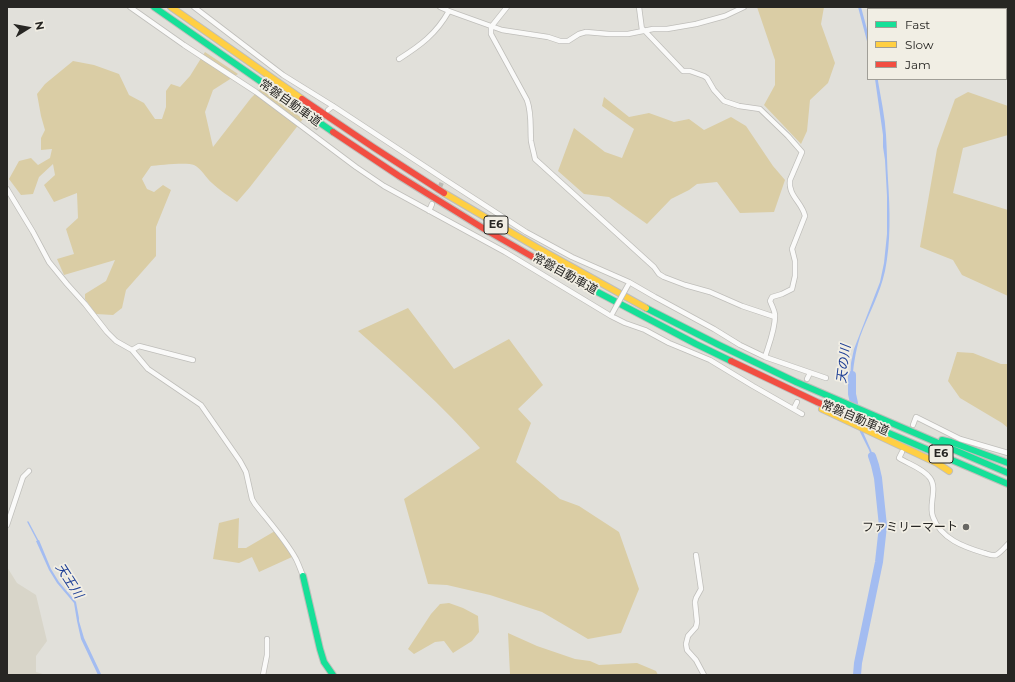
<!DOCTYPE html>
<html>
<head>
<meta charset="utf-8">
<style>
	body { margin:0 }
	#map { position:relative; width:1015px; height:682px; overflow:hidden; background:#e1e0da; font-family:Montserrat,sans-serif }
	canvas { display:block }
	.frame { position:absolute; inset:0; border:8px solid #272623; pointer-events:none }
	.legend { position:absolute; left:867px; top:8px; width:140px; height:72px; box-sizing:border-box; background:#f1eee4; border:1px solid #a09e97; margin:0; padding:5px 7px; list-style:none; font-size:12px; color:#272623 }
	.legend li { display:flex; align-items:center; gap:8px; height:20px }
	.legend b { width:20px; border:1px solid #a09e97 }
	.north { position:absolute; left:8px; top:8px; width:40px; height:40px; -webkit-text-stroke:3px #f1eee4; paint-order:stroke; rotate:79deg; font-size:11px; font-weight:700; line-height:16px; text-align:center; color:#272623 }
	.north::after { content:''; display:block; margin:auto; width:14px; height:18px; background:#272623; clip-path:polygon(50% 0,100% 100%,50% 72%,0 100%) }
</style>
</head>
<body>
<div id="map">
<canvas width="1015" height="682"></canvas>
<div class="frame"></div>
<ul class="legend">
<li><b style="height:5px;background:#16e098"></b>Fast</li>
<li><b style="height:5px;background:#ffcf43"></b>Slow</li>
<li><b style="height:5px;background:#f24e42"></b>Jam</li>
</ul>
<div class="north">N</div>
</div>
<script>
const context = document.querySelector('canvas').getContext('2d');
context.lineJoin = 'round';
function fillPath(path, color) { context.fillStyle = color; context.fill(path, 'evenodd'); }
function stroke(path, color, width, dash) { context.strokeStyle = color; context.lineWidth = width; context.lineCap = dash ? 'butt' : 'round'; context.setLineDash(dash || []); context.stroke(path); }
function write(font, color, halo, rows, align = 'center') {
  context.font = font + ' Montserrat,"Noto Sans JP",sans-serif'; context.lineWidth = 3.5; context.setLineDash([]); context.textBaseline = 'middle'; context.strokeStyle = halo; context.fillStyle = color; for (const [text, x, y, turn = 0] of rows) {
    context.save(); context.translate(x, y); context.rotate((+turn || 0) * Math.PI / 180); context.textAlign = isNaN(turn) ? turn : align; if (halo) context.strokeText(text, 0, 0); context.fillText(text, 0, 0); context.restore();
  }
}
const built = new Path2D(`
	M7,567L17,583L36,595L47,641L36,656V672L46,675H7Z`);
const green = new Path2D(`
	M757,7H824L821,24L835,63L828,83L810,100L807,131L801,144L764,105L775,85V60Z
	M205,52L238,74L213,90L205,112L213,147L251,98L260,89L303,119L250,187L237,202C229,196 219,190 212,183C206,178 201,168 194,165C188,162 158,165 151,166L142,179L147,189L154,192L163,185L171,190L156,227V256L126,290L122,308L113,315L96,314L85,299V294L106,281L115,260L64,275L57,259L74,254L66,229L78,218L77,193L54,202L44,185L55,175L53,164L39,177L33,194L21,195L9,179L19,161L31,158L38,165L50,158L52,149L41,150V138L45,130L41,116L37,94L45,84L73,61L94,65L119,74L129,95L144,103L155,119H162L166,107V91L171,84L180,87L190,76Z
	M968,92L1008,106V135L963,148L953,193L1008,210V296L962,275L953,260L920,247L937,149L955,99Z
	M604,97L629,117L649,113L674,122L689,119L704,130L731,117L746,126L773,166L785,180L774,212L740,213L717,182L697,184L689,190L671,199L647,224L609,197L584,194L558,171L574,128L605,152L622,158L634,129L602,106Z
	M408,308L454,369L509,339L543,385L518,409L531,423L516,462L560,499L579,506L619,532L639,589L621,633L588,639L542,612L490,595L447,585L428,584L404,499L480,448C443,406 400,368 358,331Z
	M957,352L973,353L1001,364H1008V428L1002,423L960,398L948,381Z
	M239,518L238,548H246L275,531L283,542L292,557L259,572L252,557L239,563L213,559L219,523Z
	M449,603L463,608L478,616L479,632L472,641L453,653L444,641L435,642L414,654L408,649L431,614L440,604Z
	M508,633L537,646L575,659L590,661L599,665L637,663L656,671L658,675H512L510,674Z`);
const water = new Path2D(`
	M858,7H861L868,33V45Z
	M875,79H878V81C881,99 885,117 886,135C887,150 887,165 888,180C890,210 891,242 885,271C880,294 868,315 860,337C855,353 853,368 852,385L850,384L851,363L854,349L880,282L884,263L887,234V196L885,160L883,147V135Z
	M851,394H853L863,432L871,450L876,464L874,465L869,450L860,432Z
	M39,540L51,569L59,582L76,602L79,618V621L84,638L101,674L98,675L81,639L77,621L74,603L57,583L49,570L36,541Z`);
const stream = new Path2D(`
	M28,522L38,541`);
const river = new Path2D(`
	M852,375V394L854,403
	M857,675L858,663L879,562L883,526L878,478L875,465L872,456`);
const streetTunnel = new Path2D(`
	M315,129L326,114
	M435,199L442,182`);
const street = new Path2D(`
	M130,7L184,45L256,92L356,167L384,186L505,252L611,316L625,323L645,330L669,343L710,360L753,386L802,414
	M194,7L283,75L333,106L444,179L526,232L572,257L629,282L655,297L714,329L740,345L765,357L826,378
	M440,7L449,11L502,30L548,37L560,41H568L579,34L586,32L609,34H628L653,29H667L696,24L725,16L744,7
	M507,7L491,27V34L527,100C532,114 530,126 531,141C532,147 534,153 535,159L654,267L659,274L664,277L685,285L710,292L742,306L775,317
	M639,7L642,30
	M644,30L683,71H690L704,76L707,78L714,90L724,101L739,106L760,109L788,136L802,152L790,180C788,196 802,202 805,216L792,249L795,261V276L792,289L782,294L772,297L770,301C772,306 775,311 775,316C775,330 769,344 765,357
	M399,59C421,45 436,34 449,11
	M328,110L333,106
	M7,189L33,232L49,262L67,284L85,304L107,332L116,341L132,350L148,369L201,405L240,461L246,472L252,499L255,504C269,522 285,539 296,559C299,565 301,571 303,576
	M429,211L432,204
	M132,350L139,346L193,360
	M807,379L810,373
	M794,408L797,402
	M913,425L916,417L960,439L1008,453
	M902,452L899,458C908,464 923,468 930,478C938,489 928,505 933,517C941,539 964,547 984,553C988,554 993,556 996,555C1000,553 1005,547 1008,544
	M7,525L23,477L29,471
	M696,555L701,589L696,598L695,602L697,622L696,627L688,636L686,644L687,650L696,660L704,675
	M263,675L267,655V639`);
const fast = new Path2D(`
	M154,7L333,132
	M552,268L696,344L731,361
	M646,308L719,345L796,382L1008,473
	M863,422L1008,484
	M942,440L951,442L1008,463
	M303,576L320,649L324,662L333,675`);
const slow = new Path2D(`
	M171,7L302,99
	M444,193L536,247L646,308
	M822,409L937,463L949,471`);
const jam = new Path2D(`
	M302,99L373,147L444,193
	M333,132L399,176L486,230L552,268
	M731,361L817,402L863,422`);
const streetBridge = new Path2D(`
	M612,314L628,285`);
const markers = [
	[966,527,4,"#686763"]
];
const shields = [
	[496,225,24],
	[941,454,24]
];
const shieldNames = [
	["E6",496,225],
	["E6",941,454]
];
const streetNames = [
	["常磐自動車道",290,103,35],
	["常磐自動車道",565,274,29],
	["常磐自動車道",855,418,23]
];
const poiNames = [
	["ファミリーマート",958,527]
];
const waterNames = [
	["天の川",844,364,-83],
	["天王川",69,581,57]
];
fillPath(built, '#d8d5c9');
fillPath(green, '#dacda5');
fillPath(water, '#a3bcf1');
stroke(stream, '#a3bcf1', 1.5);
stroke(river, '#a3bcf1', 8);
stroke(streetTunnel, '#bcbbb5', 4.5, [4.5, 2]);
stroke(street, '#bfbeba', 6);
stroke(fast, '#bfbeba', 8);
stroke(slow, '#bfbeba', 8);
stroke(jam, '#bfbeba', 8);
stroke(street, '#fafaf9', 4.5);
stroke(fast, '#16e098', 6);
stroke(slow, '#ffcf43', 6);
stroke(jam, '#f24e42', 6);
stroke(streetBridge, '#bfbeba', 6, []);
stroke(streetBridge, '#fafaf9', 4.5);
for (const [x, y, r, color] of markers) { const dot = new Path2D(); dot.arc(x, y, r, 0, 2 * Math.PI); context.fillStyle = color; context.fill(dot); stroke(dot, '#f1eee4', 1.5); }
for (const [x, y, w] of shields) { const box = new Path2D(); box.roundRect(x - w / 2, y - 9, w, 18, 3); context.fillStyle = '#f1eee4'; context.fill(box); stroke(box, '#272623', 1); }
write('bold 11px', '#272623', null, shieldNames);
write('12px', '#272623', '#f1eee4', streetNames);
write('12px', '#272623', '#f1eee4', poiNames, 'right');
write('italic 13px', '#1c3e96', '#f1eee4', waterNames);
</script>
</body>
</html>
